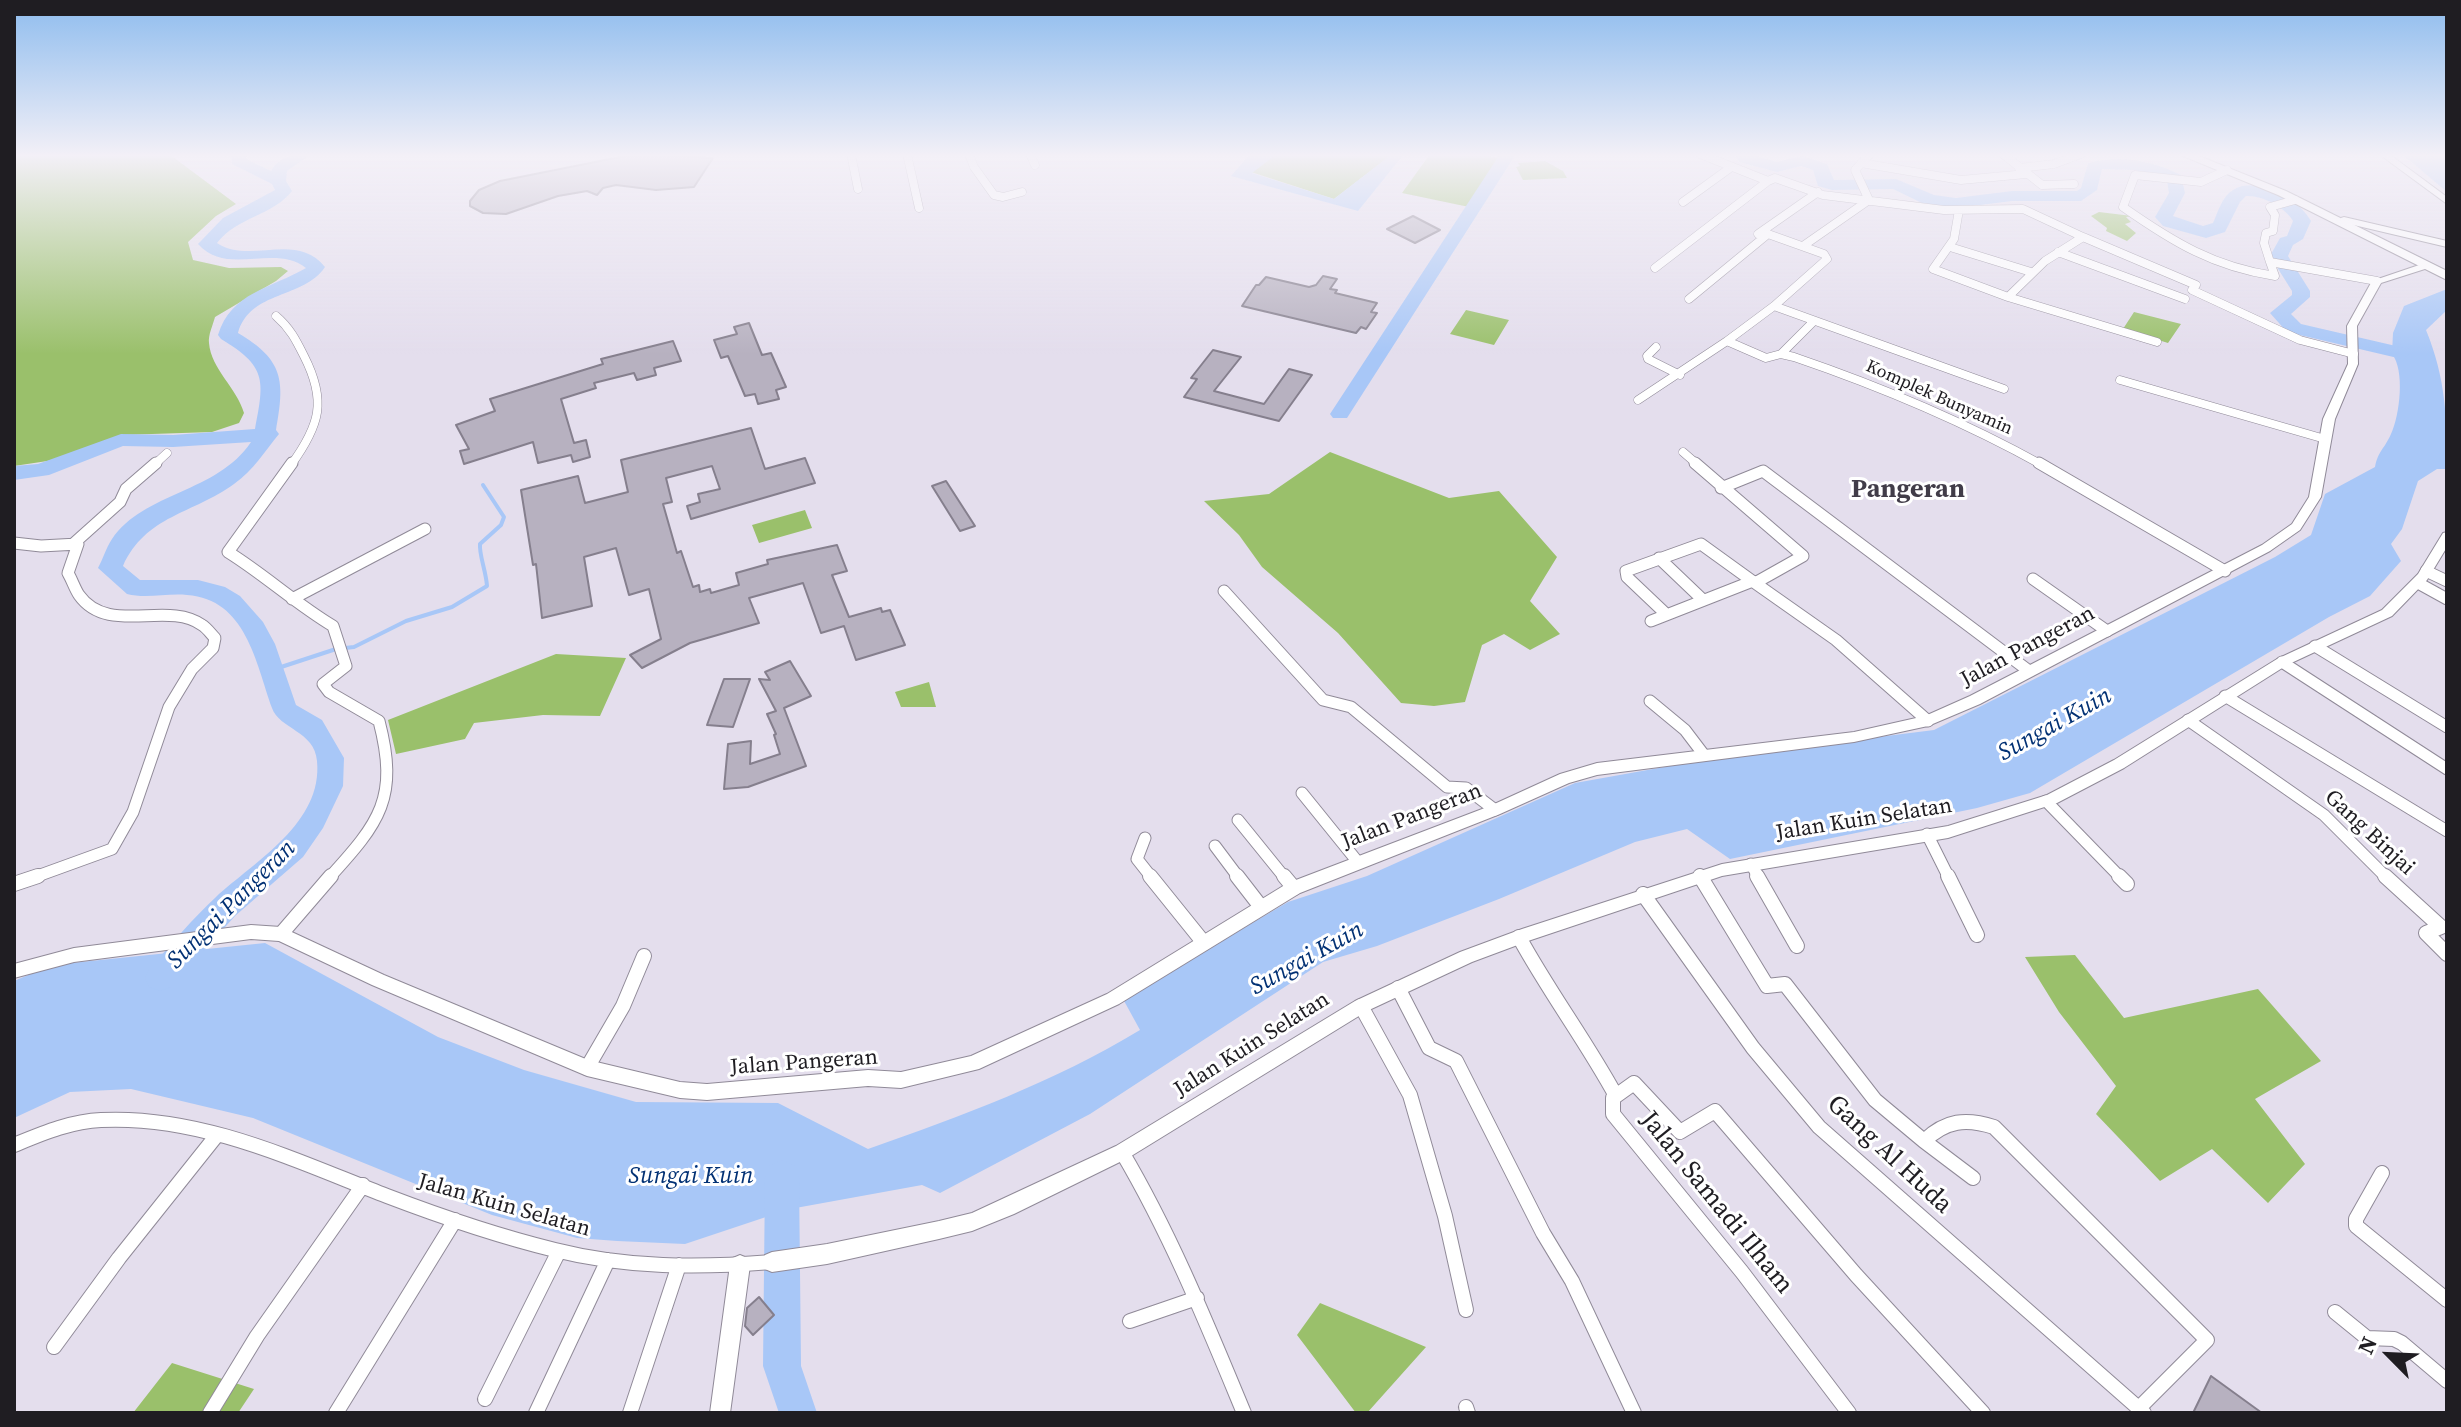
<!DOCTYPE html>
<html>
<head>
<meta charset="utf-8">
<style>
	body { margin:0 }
	#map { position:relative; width:2461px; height:1427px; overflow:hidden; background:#e4deed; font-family:"Source Serif 4",serif }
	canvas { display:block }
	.frame { position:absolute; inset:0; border:16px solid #1f1d22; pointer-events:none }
	.north { position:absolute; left:2349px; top:1315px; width:80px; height:80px; -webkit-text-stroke:6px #fff; paint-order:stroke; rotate:294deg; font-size:22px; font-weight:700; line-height:32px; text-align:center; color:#1f1d22 }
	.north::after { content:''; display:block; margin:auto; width:28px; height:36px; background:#1f1d22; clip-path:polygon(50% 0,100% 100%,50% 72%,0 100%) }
</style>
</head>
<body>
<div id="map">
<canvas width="2461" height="1427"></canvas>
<div class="frame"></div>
<div class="north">N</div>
</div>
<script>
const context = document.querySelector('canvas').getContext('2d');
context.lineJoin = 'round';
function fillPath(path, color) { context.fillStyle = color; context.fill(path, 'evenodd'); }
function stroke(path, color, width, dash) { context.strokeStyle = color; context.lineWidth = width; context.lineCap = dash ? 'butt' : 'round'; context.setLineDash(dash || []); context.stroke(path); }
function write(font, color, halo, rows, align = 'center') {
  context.font = font + ' "Source Serif 4",serif'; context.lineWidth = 6; context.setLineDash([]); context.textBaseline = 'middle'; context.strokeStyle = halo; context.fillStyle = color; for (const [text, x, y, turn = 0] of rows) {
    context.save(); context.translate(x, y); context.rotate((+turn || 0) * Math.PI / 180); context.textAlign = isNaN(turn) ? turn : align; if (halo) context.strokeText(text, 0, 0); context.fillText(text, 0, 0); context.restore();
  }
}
const green = new Path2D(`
	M14,154H169L236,204L216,216L188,242L193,260L229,268L281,267L288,271L276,281L215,317C213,325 208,335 209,343C211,369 237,388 244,413L239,423L212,432L122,435L54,460L14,466Z
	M1277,154H1380L1389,157L1334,199L1251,172Z
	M1430,154H1477L1499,158L1469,207L1402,193Z
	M1545,161L1563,171L1567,178L1523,180L1516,167L1520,166L1518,163Z
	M2099,212L2132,216L2126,217L2131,222L2125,224L2136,233L2127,241L2106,231L2107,228L2091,216Z
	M1466,310L1509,320L1494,345L1450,334Z
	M2134,312L2181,324L2168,343L2123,329Z
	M1330,452L1449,498L1499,491L1557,557L1530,601L1560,634L1530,650L1504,634L1482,645L1465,702L1434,706L1401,703L1338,633L1262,567L1239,535L1204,501L1269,494Z
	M805,510L812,528L759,543L752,525Z
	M556,654L626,658L600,716L543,715L474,723L465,739L396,754L388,720Z
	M929,682L936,707H901L895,692Z
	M2075,955L2124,1018L2258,989L2321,1061L2255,1099L2305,1164L2268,1203L2212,1149L2160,1181L2096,1114L2116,1086L2059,1012L2025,957Z
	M1320,1303L1426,1347L1367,1413H1356L1297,1335Z
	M172,1363L254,1389L238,1413H133Z`);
const water = new Path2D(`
	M1250,154H1277L1252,173L1334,199L1388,157L1380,154H1404L1358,211L1231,176Z
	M2402,154L2447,156V192Z
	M2447,289V310L2426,330C2446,379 2447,418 2447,469H2437L2418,481L2402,529L2391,544L2401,561L2370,596L2329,617L2030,793L1977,808L1730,859L1687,829L1635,842L1499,899L1377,946L1323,962L1090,1114L940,1193L922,1185L790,1209L685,1244L617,1241L577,1238L492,1215L253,1118L131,1089L70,1092L14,1118V981L52,965L265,943L438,1037L524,1070L636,1102L778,1103L868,1149C962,1116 1054,1082 1140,1030L1123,999L1288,902L1367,876L1575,783L1720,757L1934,730L2275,557L2311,535L2325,494L2375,467C2378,451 2385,448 2391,434C2400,415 2405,370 2392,354L2393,333L2404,306Z`);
const stream = new Path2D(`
	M272,670L336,649L354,647L406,621L452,607L487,586C486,571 479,555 480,544L501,525L504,517L483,485`);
const river = new Path2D(`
	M231,154H247L246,159L271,171C279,156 295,154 311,154L287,171L286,181L292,191C274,215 237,217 217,243C250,265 296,231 325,267C304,299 250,290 238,333C284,360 285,381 276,430L279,434C264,452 254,470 234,484C193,514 146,515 123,566L140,580H198L225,587L240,596L263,622L275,644L296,705L322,720L344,758L343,786L323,828L303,857L235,916L171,987L160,991L149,987L145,978L149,969C171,945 192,919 216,897C255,861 323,823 317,761C315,731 279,729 272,708C256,663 246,599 187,595C167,593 146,599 127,594L98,568C103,559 106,548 112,539C144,492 217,493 251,442L173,447L123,446L49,475L14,480V466L38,464L121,434L173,435L255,429C265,379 266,366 221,339L218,335C231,292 272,288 306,268C275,243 227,277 198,244L223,218L275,190L272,184L232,164Z
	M1500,154H1516L1347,418H1333L1330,414Z
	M1735,154H1751L1777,162L1802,156L1827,164L1834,180L1896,179L1934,195L1956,198L2012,191H2077L2081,188L2088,163C2121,155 2151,160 2181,175L2185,193L2173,216L2203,226L2213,223C2218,212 2222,196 2233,190C2257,175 2299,199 2311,221L2303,239L2293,245L2288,256L2310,291V297L2291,314L2301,324L2409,349L2412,353L2402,359L2287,332L2270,313L2292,295V291L2270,256L2280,238L2287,236L2293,221C2285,207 2262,195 2246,196L2240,202L2225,232L2206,238L2163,226L2155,217L2169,193L2167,181L2135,170L2102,169L2097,190L2081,201H2012L1956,208L1924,204L1893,189L1832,190L1818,186L1813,170L1801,166L1777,172L1739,162Z
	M782,1160L794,1165L799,1177L801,1366L817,1413H779L763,1366L765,1177L770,1165Z`);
const building = new Path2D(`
	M653,154L713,158L694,187L656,190L616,185L603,188L597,195L587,191L558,196L506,214L483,213L470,206V201L479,190L500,181L625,156Z
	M1413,216L1440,230L1415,243L1387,229Z
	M1323,276L1337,279L1330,289L1337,290L1335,293L1377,303L1371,312L1377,313L1366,329L1361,327L1356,333L1242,306L1256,285H1259L1266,277L1309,287L1316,285Z
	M749,323L762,355L771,353L786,387L776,390L779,399L758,404L755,394L745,396L728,356L721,358L714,340L737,334L734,327Z
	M673,341L681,361L654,368L656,375L637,380L634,373L594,383L596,388L561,399L574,443L586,440L590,457L573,462L571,455L538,463L533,442L464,464L460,451L469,449L456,425L495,411L490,399L603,364L601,359Z
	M1213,350L1241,357L1214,391L1264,404L1289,369L1312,375L1279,421L1184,397L1197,379L1191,378Z
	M751,428L765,469L805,458L815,483L691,519L687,506L700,502L698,494L720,489L712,466L666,478L672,502L663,504L677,553L681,551L693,587L699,585L700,592L710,589L711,593L739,585L736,573L768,564L767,560L837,545L847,571L832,575L849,617L881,608L882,612L890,610L905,645L856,660L844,626L821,633L803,583L749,598L759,623L690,643L642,668L630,655L661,639L649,589L629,595L616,548L584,557L592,606L542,618L536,564L533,565L521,490L578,476L585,503L628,492L621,460Z
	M946,481L975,526L960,531L932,486Z
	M790,661L811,696L784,708L806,766L748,787L724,789L728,744L751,741L750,764L780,754L774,735L776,734L767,714L776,711L759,679L770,680L765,672Z
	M724,679H750L733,727L707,725Z
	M759,1297L774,1315L753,1335L745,1326L747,1308Z
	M2211,1376L2262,1413H2193Z`);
const minorFar2 = new Path2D(`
	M851,154L858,189
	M907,154L919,208
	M969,154L974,167L994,195L1003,197L1022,192
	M1030,154L1035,165
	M1700,154L1768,181L1775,178L1823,195L1944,210L2023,209L2083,237L2045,261L2008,297L2157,342
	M2003,154L2042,185L2074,184
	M1861,163L1961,180L2026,174
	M2019,168L2054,164L2081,154
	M2227,170L2201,182L2135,175L2123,207C2173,242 2214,267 2275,276L2270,262L2377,281
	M1869,200L1855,170L1870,154
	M1683,202L1730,168
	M1959,210L1954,239L1933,269L2008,297
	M1758,234L1818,192
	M2083,237L2196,285L2192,290L2300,340L2354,354
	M1803,246L1869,200
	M1950,247L2031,272
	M2058,252L2185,299
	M2270,262L2264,243L2266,233L2273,231L2275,215L2270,207L2295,200
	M1655,268L1768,181
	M1689,299L1768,234L1824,254L1827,259L1774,306L1727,341L1766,358L1781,354L1794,357C1882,387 1961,420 2042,465
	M1774,306L2004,389
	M276,316C290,328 296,340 304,356C327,401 320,425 291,465
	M1656,347L1647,356L1648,359L1680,375
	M1781,354L1813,322
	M2120,380L2325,439
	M1638,400L1727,341
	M1683,452L1698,465
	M154,465L167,453`);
const minorFar1 = new Path2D(`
	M292,463L228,552C265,575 296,604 333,626L346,666L323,684L329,692L379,721C399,798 380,822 329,878
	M1695,463L1803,556L1755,583L1836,640L1928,721
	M2039,463L2225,571
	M1721,488L1763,471L2029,671
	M14,543L41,546L78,544L68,573C72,580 75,589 79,595C108,636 167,600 202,625C207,628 211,634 215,638L213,648L192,669L169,707L133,812L112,849L32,878
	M72,545L120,502L126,489L156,463
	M1659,558L1703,600
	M2426,571L2447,581
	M2033,579L2107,631
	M2418,583L2447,599
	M1224,591L1323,700L1351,707L1447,787L1466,788L1495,810
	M292,599L425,529
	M1666,614L1627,577L1626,571L1701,544L1755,583
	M1651,621L1753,581
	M2315,646L2447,727
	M2282,662L2447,769
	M2225,696L2447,831
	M1650,701L1685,730L1704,755
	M2188,720L2324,815L2387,878
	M1302,793L1357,861
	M2046,801L2121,878
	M1238,820L1285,878
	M1927,834L1949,878
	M1145,838L1137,859L1152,878
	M1215,846L1239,878
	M1751,864L1759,878`);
const minor = new Path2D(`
	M1150,876L1204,943
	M1237,876L1261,907
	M1284,876L1294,888
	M1700,876L1767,986L1785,984L1875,1100L1924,1141C1946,1120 1966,1118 1994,1127L2207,1340L2139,1408
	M1757,876L1797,946
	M1948,876L1977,935
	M2119,876L2127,884
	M2385,876L2441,927L2426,933L2447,954
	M14,884L38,876
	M1643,894L1753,1048L1819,1127L2144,1413
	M281,934L331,876
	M1519,937C1549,992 1586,1041 1616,1096
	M1398,988L1429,1048L1456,1061L1543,1233L1572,1281L1634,1413
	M1361,1006L1410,1095L1445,1216L1466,1310
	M587,1068L623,1006L644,956
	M1924,1141L1973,1178
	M14,1145C41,1134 71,1121 101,1120C202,1115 296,1161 387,1196C442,1217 498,1236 555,1250C626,1268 699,1268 772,1262
	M1122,1152C1171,1235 1207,1324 1244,1413
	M2382,1173L2356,1219V1226L2447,1300
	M2335,1312L2367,1338L2394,1339L2402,1343L2447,1381
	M1130,1321L1197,1298
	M54,1347L119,1258L217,1135
	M485,1399L559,1251
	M1466,1407L1468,1413
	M210,1413L257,1336L363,1185
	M336,1413L455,1220
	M536,1413L608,1260
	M630,1413L679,1265
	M1849,1413L1742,1272L1613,1114V1098L1634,1083L1680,1132L1715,1111L1856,1275L1983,1413`);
const tertiary = new Path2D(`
	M2379,154H2389L2447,197V204Z
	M2344,217L2447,241V247L2341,222V218Z
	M2425,263L2430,266L2428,268L2381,283L2357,326L2358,364L2335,419L2321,497L2300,530L2270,551L1980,704L1928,726L1854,742L1597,775L1569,783L1500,814L1300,893L1119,1004L979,1069L901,1088L868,1086L707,1100L680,1098L587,1076L372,985L279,941L251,939L74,962L14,978V964L74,948L251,925L281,927L384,975L588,1060L680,1082L707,1084L868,1070L901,1072L971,1056L1107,994L1288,883L1490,806L1560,774L1597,763L1854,732L1925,716L1970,696L2262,545L2292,524L2309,497L2323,419L2348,364L2347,326L2372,281Z
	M2447,532V547L2427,580L2392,616L2287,665L2124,768L2057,803L1948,838L1722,876L1531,940L1472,962L1367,1011L1128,1158L1014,1214L972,1231L939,1239L827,1264L772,1272L765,1269L762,1262L765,1255L772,1252L827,1244L939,1221L972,1213L1000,1200L1116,1146L1355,1001L1460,952L1522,929L1722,864L1948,826L2047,795L2114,760L2277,659L2382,610L2418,574L2443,533Z
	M740,1255L747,1258L750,1265L730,1413H710L730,1265L733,1258Z`);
const trunk = new Path2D(`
	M2178,154H2194L2286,191L2447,271V280L2278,195Z`);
const farStreetnames = [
	["Komplek Bunyamin",1939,398,24]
];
const streetNames = [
	["Jalan Pangeran",2028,647,-28],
	["Jalan Pangeran",1412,817,-21],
	["Jalan Kuin Selatan",1864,820,-9],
	["Gang Binjai",2369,833,43],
	["Jalan Kuin Selatan",1252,1045,-32],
	["Jalan Pangeran",804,1063,-4],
	["Jalan Kuin Selatan",504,1206,16]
];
const waterNames = [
	["Sungai Kuin",2055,725,-29],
	["Sungai Pangeran",232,905,-45],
	["Sungai Kuin",1307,959,-29],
	["Sungai Kuin",691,1177]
];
const quarterNames = [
	["Pangeran",1908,490]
];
const nearStreetnames = [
	["Gang Al Huda",1889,1155,43],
	["Jalan Samadi Ilham",1716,1203,51]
];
fillPath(green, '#9ac06b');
fillPath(water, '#a8c7f7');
stroke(stream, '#a8c7f7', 4);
fillPath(river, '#a8c7f7');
fillPath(building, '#b7b1c0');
stroke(building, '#857f8d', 2);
stroke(minorFar2, '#908a98', 9);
stroke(minorFar1, '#908a98', 13);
stroke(minor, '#908a98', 16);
stroke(tertiary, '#908a98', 2);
stroke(trunk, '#908a98', 2);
stroke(minorFar2, '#fff', 8);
stroke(minorFar1, '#fff', 11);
stroke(minor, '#fff', 14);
fillPath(tertiary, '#fff');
fillPath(trunk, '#fff');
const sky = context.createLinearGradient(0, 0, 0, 354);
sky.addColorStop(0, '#8ebcee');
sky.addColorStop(0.44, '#f3f0f7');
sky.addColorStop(1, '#f3f0f700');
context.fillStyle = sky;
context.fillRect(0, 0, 2461, 354);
write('18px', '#1f1d22', '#fff', farStreetnames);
write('22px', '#1f1d22', '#fff', streetNames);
write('italic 24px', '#023174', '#fff', waterNames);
write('bold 26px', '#413c48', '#fff', quarterNames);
write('26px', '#1f1d22', '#fff', nearStreetnames);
</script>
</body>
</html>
